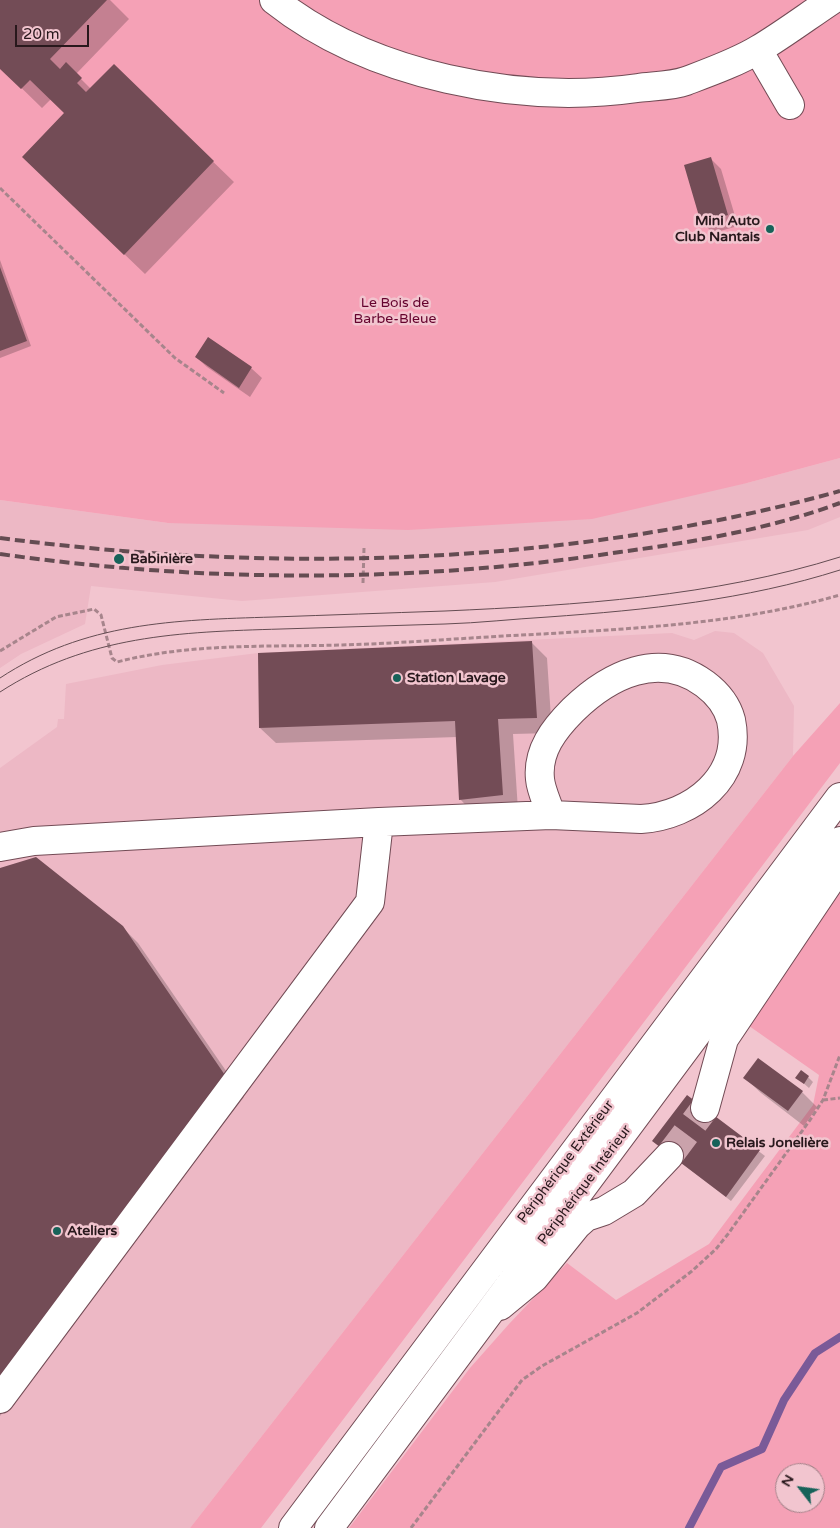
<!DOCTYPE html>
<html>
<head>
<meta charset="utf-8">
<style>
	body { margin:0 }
	#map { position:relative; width:840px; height:1528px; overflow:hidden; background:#f2c5cf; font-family:"Varela Round",sans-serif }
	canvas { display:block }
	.north { position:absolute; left:775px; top:1463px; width:50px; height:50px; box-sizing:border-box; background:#f2c5cf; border:1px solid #a18087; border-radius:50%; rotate:300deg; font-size:14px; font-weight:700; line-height:20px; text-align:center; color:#28181c }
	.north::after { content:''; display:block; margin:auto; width:18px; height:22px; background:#176259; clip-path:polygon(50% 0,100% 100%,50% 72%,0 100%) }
	.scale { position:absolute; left:15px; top:25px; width:74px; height:22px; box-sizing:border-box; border:2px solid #28181c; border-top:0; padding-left:6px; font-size:15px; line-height:18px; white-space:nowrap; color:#28181c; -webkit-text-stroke:4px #f2c5cf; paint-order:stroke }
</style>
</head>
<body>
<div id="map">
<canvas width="840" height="1528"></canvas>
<div class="north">N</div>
<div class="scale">20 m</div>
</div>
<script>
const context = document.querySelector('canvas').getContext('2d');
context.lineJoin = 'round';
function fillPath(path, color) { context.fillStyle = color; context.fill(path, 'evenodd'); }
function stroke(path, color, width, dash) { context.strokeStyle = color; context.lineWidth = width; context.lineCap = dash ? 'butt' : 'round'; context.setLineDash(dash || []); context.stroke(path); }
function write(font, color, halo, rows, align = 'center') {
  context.font = font + ' "Varela Round",sans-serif'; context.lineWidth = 5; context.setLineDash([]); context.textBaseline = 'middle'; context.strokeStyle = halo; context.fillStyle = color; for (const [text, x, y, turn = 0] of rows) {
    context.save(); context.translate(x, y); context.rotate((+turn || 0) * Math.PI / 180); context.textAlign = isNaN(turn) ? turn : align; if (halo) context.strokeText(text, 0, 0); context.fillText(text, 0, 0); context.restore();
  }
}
const built = new Path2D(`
	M840,458V517L808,530L495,582L242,601L91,586L85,624L21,654L0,668V500L168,523L747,483Z
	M715,631L734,633L763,653L794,706L793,756L190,1528H0V768L57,727L58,719H64L66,684L162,665L258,653L672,633L694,640Z`);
const green = new Path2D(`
	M0,0H840V458L747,483L592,519L408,530L168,523L0,500Z
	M840,703V763L261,1528H190L793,756Z
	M840,890V1528H349L470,1368L509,1324L567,1263L616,1300L709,1244L813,1105L819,1075L742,1021ZM785,1473H815V1503H785Z`);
const shadow = new Path2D(`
	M0,0H110L129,19L76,74L91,89L114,66L234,182L145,274L44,177L66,114L51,99L42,108L0,67Z
	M710,158L721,169L738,226L713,233L702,222Z
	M0,260L31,346L0,358Z
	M196,357L251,368L262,378L250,397L207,367Z
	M532,643L547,658L552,733L513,734L518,810L475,815L460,799L457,737L276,743L260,728Z
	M0,869L122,927L138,943L244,1097L0,1416Z
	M808,1077L813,1082L809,1088L802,1082Z
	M745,1078L802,1092L817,1107L804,1126L761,1093Z
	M687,1097L765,1156L731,1201L659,1146Z`);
const stream = new Path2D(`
	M689,1528L721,1467L762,1449L784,1400L815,1353L840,1337`);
const building = new Path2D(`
	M0,0H107L50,59L60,69L66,62L82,78L77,83L86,92L114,64L214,161L124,255L22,157L64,113L30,80L21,89L0,69Z
	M711,157L728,215L701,223L684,165Z
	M0,267L27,341L0,351Z
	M208,337L252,367L239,388L195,357Z
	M532,641L537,718L498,719L503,795L459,800L455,721L259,728L258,653Z
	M36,857L123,926L229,1081L0,1380V868Z
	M758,1058L803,1091L788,1111L743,1078Z
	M801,1070L809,1076L804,1084L795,1078Z
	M687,1095L760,1150L726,1197L652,1141Z`);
const minorTunnel = new Path2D(`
	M669,1156L705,1108`);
const path = new Path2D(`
	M0,188L175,358L224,393
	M363,583L364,548
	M0,651L56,617L94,609L101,615L112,658L117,662C190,643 267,647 342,645C409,643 475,637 542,634C643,628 742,623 840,595
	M823,1100L840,1098
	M411,1528L522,1380L542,1366L637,1313L692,1271L716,1249L728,1234L810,1120L823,1100L840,1055`);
const minor = new Path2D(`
	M274,0C370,76 519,105 638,88C653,86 672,86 686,81C710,72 738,62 759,49C784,34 808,16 832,0
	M758,50L790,105
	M379,822L551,815L641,819C692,816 743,777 731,720C727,705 717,693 705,684C659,650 609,675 573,710C554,729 537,751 540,779C541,791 548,804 551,815
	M0,847L34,841L379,822L370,902L0,1399
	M705,1108L724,1039L840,866
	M500,1306L534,1278L577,1225L586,1217L604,1211L634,1193L669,1156`);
const highway = new Path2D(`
	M293,1528L840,797
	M329,1528L840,841`);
const tram = new Path2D(`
	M0,678C85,622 174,620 273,617C330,615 387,613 445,611C577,605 713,597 840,557
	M0,692C88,635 180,632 281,629C336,627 390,626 445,624C479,623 513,619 548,617C646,610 746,600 840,570`);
const rail = new Path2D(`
	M0,538C276,574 571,566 840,491
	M0,554C205,583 415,583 620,552C695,542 769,529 840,503`);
const markers = [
	[770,229,5,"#176259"],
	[119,559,6,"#176259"],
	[397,678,5,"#176259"],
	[716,1143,5,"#176259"],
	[57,1231,5,"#176259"]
];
const poiNames = [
	["Mini Auto",760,221,"right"],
	["Club Nantais",760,237,"right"],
	["Babinière",130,559],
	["Station Lavage",407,678],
	["Relais Jonelière",726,1143],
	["Ateliers",67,1231]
];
const parkNames = [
	["Le Bois de",395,303],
	["Barbe-Bleue",395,319]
];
const streetNames = [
	["Périphérique Extérieur",566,1162,-53],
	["Périphérique Intérieur",585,1185,-53]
];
fillPath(built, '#edb8c5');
fillPath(green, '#f5a1b6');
fillPath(shadow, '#0003');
stroke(stream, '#7a5a98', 8);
fillPath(building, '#734c56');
stroke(minorTunnel, '#caa2ab', 28, [28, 14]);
stroke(minor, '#724b55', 30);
stroke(highway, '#724b55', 30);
stroke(path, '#a7858c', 3, [5, 2.5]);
stroke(minor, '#fff', 28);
stroke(highway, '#fff', 28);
stroke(tram, '#644c52', 1);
stroke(rail, '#644c52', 4, [10, 5]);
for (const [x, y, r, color] of markers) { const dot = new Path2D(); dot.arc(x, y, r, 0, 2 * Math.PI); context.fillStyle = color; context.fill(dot); stroke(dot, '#f2c5cf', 2); }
write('bold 14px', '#28181c', '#f2c5cf', poiNames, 'left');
write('14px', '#65032e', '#f2c5cf', parkNames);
write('14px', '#28181c', '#f2c5cf', streetNames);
</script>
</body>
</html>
